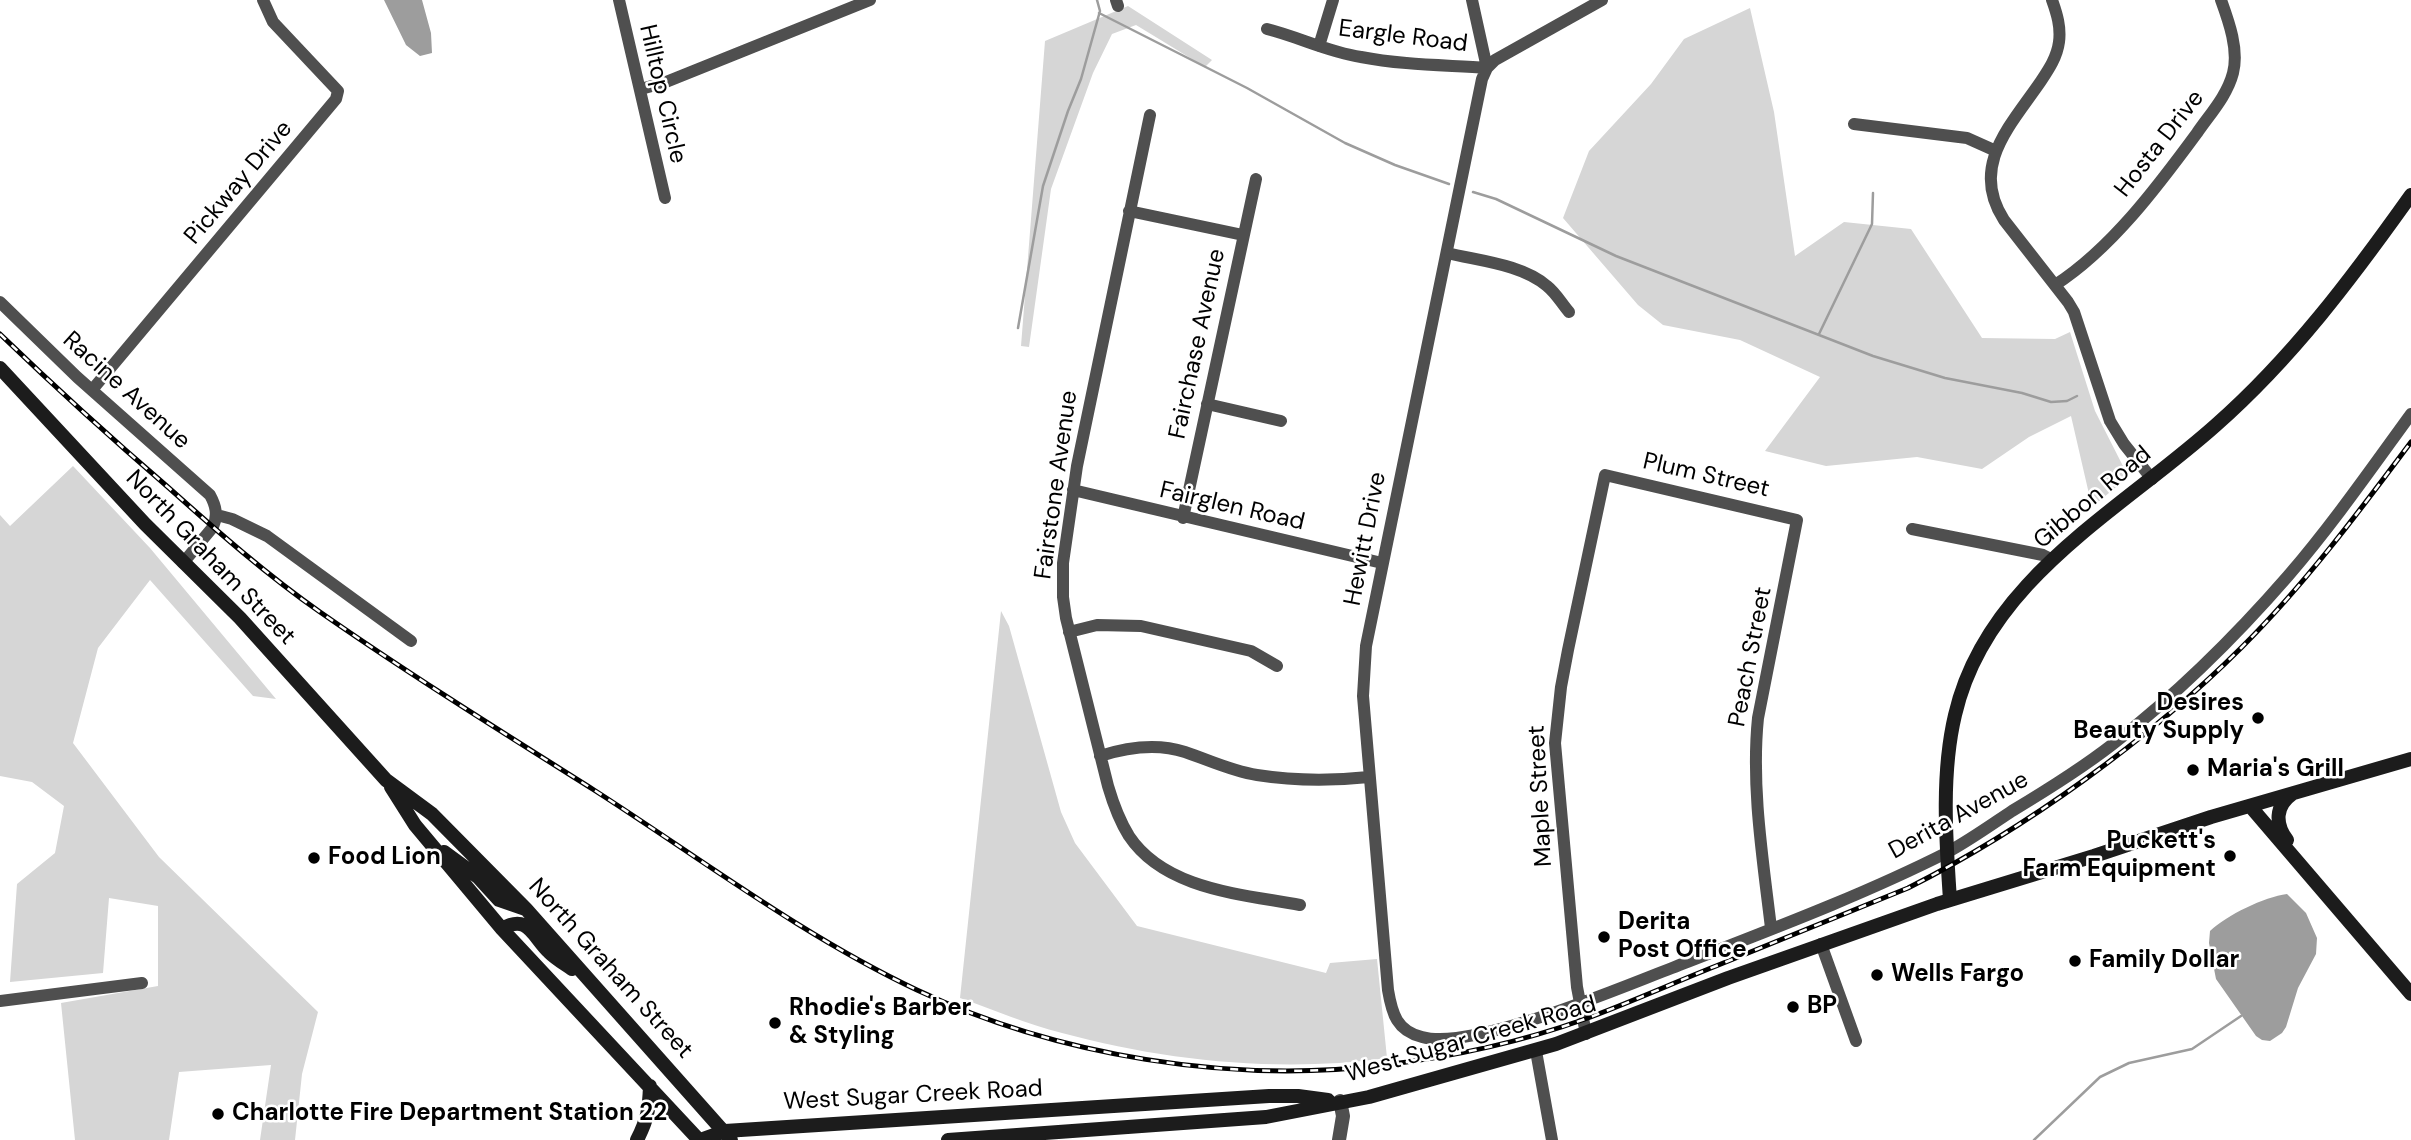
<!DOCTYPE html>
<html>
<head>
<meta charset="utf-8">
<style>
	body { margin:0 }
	canvas { display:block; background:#fff }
</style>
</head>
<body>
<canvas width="2411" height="1140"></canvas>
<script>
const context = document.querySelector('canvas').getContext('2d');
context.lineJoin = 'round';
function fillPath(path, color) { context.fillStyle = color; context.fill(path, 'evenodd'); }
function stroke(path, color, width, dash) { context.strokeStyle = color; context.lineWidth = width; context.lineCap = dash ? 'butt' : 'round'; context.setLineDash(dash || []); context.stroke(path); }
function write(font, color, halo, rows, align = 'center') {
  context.font = font + ' "DM Sans",sans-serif'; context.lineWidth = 5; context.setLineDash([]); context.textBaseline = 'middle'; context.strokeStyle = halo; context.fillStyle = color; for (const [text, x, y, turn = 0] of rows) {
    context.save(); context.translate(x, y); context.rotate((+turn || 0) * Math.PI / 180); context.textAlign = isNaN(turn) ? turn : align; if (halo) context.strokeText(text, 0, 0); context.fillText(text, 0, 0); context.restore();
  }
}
const green = new Path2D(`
	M1128,6L1212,60L1205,67L1136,25L1112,34L1093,73L1051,189L1029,347L1021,346L1045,41Z
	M1750,8L1774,112L1795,256L1844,222L1911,229L1982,338L2055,339L2070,332L2095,411L2126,472L2121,483L2092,507L2071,416L2029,437L1982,469L1917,457L1826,466L1765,451L1820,377L1740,340L1663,325L1638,305L1563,218L1589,151L1651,84L1684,39Z
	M73,466L150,548L276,699L253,696L150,580L98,648L73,743L159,857L318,1012L302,1074L295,1140H260L271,1065L179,1072L169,1140H75L61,1003L158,986V906L109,898L103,973L10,982L17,884L55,853L64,806L32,782L0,776V515L10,526Z
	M1001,611L1009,626L1061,812L1075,843L1137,926L1326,973L1330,963L1377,959L1387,1058C1280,1073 1166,1061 1062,1033C1027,1024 994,1010 960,998Z`);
const water = new Path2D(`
	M384,0H422L431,33L432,53L420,56L406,45Z
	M2287,894L2306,913L2317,938L2316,954L2298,988L2286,1027L2282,1033L2270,1041L2262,1040L2256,1036L2216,979L2209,943L2210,931C2227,915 2264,897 2287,894Z`);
const stream = new Path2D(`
	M1099,13L1247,88L1345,143L1395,165L1449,184
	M1473,192L1496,199L1616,256L1873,356L1945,378L2022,393L2051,402L2067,401L2077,396
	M1018,328L1043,186L1068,111L1081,79L1100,11L1097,0
	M1819,334L1872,224L1873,193
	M2034,1140L2100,1077L2129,1063L2192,1049L2241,1016`);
const minor = new Path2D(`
	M619,0L665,198
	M1116,0L1118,6
	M1472,0L1487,68
	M1602,0L1495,60L1487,68L1482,79L1366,646L1363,696L1388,990C1392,1014 1397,1031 1422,1037C1473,1051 1619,988 1672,968C1764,932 1859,897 1948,852C1970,840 1991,825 2012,811C2047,790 2081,769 2113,744C2176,695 2235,637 2288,576C2332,525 2371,469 2411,414
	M2052,0C2057,14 2061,27 2059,42C2057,57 2049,69 2041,81C2011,125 1969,166 2004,220L2068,302L2074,312L2110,421L2124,444L2152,479
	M1267,29C1299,37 1328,52 1361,57C1402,65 1445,65 1487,68
	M1319,46L1333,0
	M641,89L666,82L870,0
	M1150,115L1077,466L1063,563V597L1066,618L1108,786C1113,803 1119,820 1129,836C1165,890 1242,894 1300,905
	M1854,124L1967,138L1996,151
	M1129,211L1243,235
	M1447,253C1479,261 1521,264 1547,286C1556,293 1562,304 1569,312
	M2055,285C2111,249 2158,186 2197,133C2210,114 2227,96 2233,73C2239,50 2229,22 2221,0
	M0,302L77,377L210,495C216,506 218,515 213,527L183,563
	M92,390L336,99L338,91L273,22L263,0
	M1207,404L1281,421
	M1073,490L1382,563
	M217,515L232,519L267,536L411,641
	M1183,518L1256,179
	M1912,529L2043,555L2053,560
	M1069,632L1097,625L1141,626L1251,651L1277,666
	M1100,756C1128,747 1157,743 1185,752C1209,760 1231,771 1257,775C1295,781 1331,781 1369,777
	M1821,944L1856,1041
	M0,1001L142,983
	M1586,1034L1577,987L1555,743L1561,687L1568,650L1605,475L1797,520L1758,718C1751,787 1763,860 1771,928
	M1536,1051L1552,1140`);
const tertiary = new Path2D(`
	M1339,1140L1343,1116L1340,1101`);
const secondary = new Path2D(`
	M0,368L145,524L240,618L386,780L432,814L526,909L731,1140
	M391,787L415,825L502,929L699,1140
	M2250,806L2411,994
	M2287,840C2275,824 2275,806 2292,794
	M444,852L478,877L499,900L525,909
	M1950,900C1946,840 1941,774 1955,715C1986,580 2120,511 2216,425C2292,358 2352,278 2411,195
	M502,929C528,913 533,937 549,952C556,959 565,964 572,969
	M637,1140C648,1118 649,1110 650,1086
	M700,1140L725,1131L1269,1096H1298L1328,1100
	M948,1140L1266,1117L1369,1097L1556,1044L1728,978L1937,904L2094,856L2211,817L2411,759`);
const rail = new Path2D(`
	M0,334C55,387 111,438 169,488C217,531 267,575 320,612C409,674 502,732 594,790C700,858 803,936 917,990C1057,1056 1231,1084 1384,1065C1452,1057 1521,1042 1585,1019C1629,1003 1673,983 1716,966C1780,940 1844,914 1908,888C2025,829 2150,739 2242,647C2305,584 2358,513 2411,442`);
const markers = [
	[2258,718,7,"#000"],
	[2193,770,7,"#000"],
	[2230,856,7,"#000"],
	[314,858,7,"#000"],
	[1604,937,7,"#000"],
	[2075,961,7,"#000"],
	[1877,975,7,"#000"],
	[1793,1007,7,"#000"],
	[775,1023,7,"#000"],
	[218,1114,7,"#000"]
];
const streetNames = [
	["Eargle Road",1403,37,7],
	["Hilltop Circle",662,94,77],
	["Hosta Drive",2160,144,-52],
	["Pickway Drive",239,183,-50],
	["Fairchase Avenue",1198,344,-78],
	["Racine Avenue",126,391,42],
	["Plum Street",1706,476,13],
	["Fairstone Avenue",1057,485,-82],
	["Gibbon Road",2093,498,-40],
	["Fairglen Road",1232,507,13],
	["Hewitt Drive",1366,539,-79],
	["North Graham Street",210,558,46],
	["Peach Street",1751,657,-79],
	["Maple Street",1541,796,-93],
	["Derita Avenue",1959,816,-29],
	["North Graham Street",610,969,48],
	["West Sugar Creek Road",1471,1040,-16],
	["West Sugar Creek Road",913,1096,-3]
];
const poiNames = [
	["Desires",2244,704,"right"],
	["Beauty Supply",2244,732,"right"],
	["Maria's Grill",2207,770],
	["Puckett's",2216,842,"right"],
	["Farm Equipment",2216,870,"right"],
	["Food Lion",328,858],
	["Derita",1618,923],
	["Post Office",1618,951],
	["Family Dollar",2089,961],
	["Wells Fargo",1891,975],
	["BP",1807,1007],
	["Rhodie's Barber",789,1009],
	["& Styling",789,1037],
	["Charlotte Fire Department Station 22",232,1114]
];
fillPath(green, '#d6d6d6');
fillPath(water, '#9d9d9d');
stroke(stream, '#9d9d9d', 2.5);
stroke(minor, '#4f4f4f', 12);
stroke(tertiary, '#4f4f4f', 14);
stroke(secondary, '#1c1c1c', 14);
stroke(rail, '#000', 5);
stroke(rail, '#fff', 2.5, [8]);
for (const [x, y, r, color] of markers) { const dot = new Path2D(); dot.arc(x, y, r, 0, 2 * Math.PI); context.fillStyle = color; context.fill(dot); stroke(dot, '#fff', 2.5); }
write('24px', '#000', '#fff', streetNames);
write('bold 24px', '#000', '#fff', poiNames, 'left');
</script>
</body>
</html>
